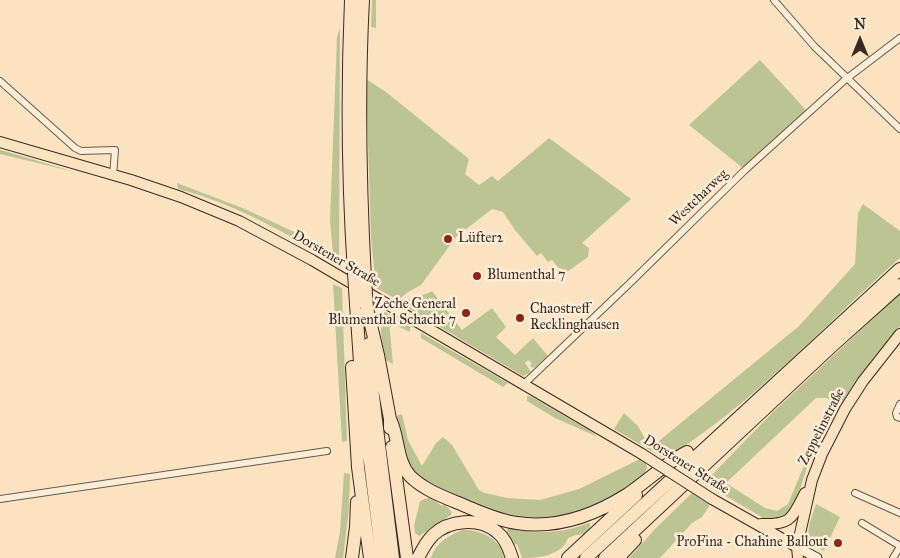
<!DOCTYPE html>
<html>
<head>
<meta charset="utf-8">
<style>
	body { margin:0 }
	#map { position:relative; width:900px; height:558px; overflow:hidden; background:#fbe3c1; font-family:"IM FELL Great Primer",serif }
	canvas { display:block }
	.north { position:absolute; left:835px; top:15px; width:50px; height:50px; -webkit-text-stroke:4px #fcedd7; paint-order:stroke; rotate:0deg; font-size:14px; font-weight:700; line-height:20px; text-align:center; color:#392a24 }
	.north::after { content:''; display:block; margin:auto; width:18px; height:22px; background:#392a24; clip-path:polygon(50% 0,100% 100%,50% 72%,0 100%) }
</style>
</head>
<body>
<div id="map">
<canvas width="900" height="558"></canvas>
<div class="north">N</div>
</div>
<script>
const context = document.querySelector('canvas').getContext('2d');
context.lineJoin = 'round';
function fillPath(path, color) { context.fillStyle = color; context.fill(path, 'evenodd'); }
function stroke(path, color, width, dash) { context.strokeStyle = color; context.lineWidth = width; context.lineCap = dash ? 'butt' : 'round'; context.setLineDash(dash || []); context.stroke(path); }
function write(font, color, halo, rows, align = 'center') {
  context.font = font + ' "IM FELL Great Primer",serif'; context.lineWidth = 5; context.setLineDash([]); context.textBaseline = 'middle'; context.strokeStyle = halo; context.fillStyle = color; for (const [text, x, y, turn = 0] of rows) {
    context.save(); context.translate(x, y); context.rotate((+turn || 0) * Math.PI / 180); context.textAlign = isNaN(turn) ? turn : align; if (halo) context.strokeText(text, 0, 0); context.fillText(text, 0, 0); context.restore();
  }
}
const green = new Path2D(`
	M372,0H376V28L371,27Z
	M340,28L339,265C290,235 234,203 178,189L177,183L245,209L305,237L333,253L330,221L337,37Z
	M760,60L807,111L744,169L689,125Z
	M366,79L386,92L469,159L465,174L479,185L492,176L498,181L549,138L631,199L582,243L589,248L588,257L564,274L552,260L548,262L541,253L537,256L515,230L503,212L492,209L456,237L421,285L408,292L398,300L376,288L371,237Z
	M0,150H1L75,172L0,154Z
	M863,204L900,231V258C823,326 753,404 665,459L614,429L624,413L638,426L645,439L654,445L799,326L855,264L858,213Z
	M333,284L342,288L347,441L342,442Z
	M432,291L462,330L492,308L506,327L496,337L515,355L533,338L548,356L534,368L530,366L532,363L528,360L525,363L531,372L523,376L401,304C407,297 423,297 432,291Z
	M900,293V326L876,355L844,402L807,468L793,510L786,517L778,520L765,519L704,483L773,412ZM816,398H827L834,403L810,451L788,504L777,511L765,508L726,483Z
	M385,312L410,327V332L389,322L393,364L386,360C384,349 378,331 383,320L386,321L384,319L382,315Z
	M421,333L508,383L503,387L421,338Z
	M527,396L532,397L592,432L598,437L555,418L527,401Z
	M402,414L408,440L422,466L436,443L443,437L452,445L479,490L485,493L507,498L540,500L579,489L640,459L646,463L647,468C642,483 624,492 610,498C601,502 592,507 582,511C540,527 496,514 457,496C441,489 423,483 412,469C401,456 400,434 396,418L398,415Z
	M344,473L350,474L349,508L343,558H335L340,532Z
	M692,493L710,505L702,517L692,523L660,558H629L656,528Z
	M430,497L442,506L444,504L452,512L451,515L419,536L415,533L414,526L420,501Z
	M816,504L840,517L824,551C819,548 812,546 810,541C805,532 813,513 816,504Z
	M588,523H590V529L586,534L576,535L568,538C562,556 538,558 522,558L517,544L513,545L505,536L508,528C535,534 562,534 588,523Z
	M462,530C479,529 502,539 504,558H431C435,543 448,536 462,530Z`);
const street = new Path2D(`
	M774,0L814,46L900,129
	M0,81L75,148L81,151L115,150L113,176
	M523,385L629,284L744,171L846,79L900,38
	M900,404L896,413L897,417L900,418
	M855,493L900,513
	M0,499L327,451
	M862,523L900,546
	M893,558L900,547`);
const secondary = new Path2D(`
	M797,547L817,558`);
const primary = new Path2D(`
	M0,142L131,180L181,197L239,221L312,260L642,454
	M712,499L797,547
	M761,524C792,525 792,518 805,493
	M798,558L797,547L812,480L822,454L845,409L863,381L900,334`);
const highway = new Path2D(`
	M351,0C347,91 348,182 354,273
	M363,0C358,93 360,186 365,279
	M356,304L363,405L382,558
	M367,308L378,355L390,419V428
	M369,344L373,396L393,558
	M352,367L358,467L370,558
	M390,419C399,437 396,460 410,476C426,492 450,499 470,508C485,514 501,521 517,523C556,529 595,515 628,494C648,480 666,463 687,452
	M392,447L407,558
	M352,558L356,527L357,502
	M418,558C422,550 426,542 433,535C449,520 479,517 497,532C505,538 509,548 512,558
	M568,558L636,495
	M586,558L900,269
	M605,558L833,345L900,285
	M618,558L635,540`);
const primaryBridge = new Path2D(`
	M642,454L712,499`);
const highwayBridge = new Path2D(`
	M354,273L356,304
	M365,279L367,308`);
const markers = [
	[448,239,5,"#8f2418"],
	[477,276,5,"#8f2418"],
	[466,313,5,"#8f2418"],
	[520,318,5,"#8f2418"],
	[838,543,5,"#8f2418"]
];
const streetNames = [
	["Westcharweg",699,198,-44],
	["Dorstener Straße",336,259,30],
	["Zeppelinstraße",822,427,-63],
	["Dorstener Straße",686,465,32]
];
const poiNames = [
	["Lüfter2",458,239],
	["Blumenthal 7",487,276],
	["Zeche General",456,305,"right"],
	["Blumenthal Schacht 7",456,321,"right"],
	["Chaostreff",530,310],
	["Recklinghausen",530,326],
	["ProFina - Chahine Ballout",828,543,"right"]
];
fillPath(green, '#bdc494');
stroke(street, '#6a584b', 8);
stroke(secondary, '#392a24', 11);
stroke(primary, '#392a24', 12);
stroke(highway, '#392a24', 14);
stroke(street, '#fcedd7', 6);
stroke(secondary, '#fcedd7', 9);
stroke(primary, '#fbe3c1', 10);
stroke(highway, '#fbe3c1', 12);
stroke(primaryBridge, '#392a24', 12, []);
stroke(highwayBridge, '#392a24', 14, []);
stroke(primaryBridge, '#fbe3c1', 10);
stroke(highwayBridge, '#fbe3c1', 12);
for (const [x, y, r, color] of markers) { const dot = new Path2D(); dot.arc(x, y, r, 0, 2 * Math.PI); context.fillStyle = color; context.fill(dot); stroke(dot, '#fcedd7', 2); }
write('14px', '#392a24', '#fcedd7', streetNames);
write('14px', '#392a24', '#fcedd7', poiNames, 'left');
</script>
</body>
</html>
